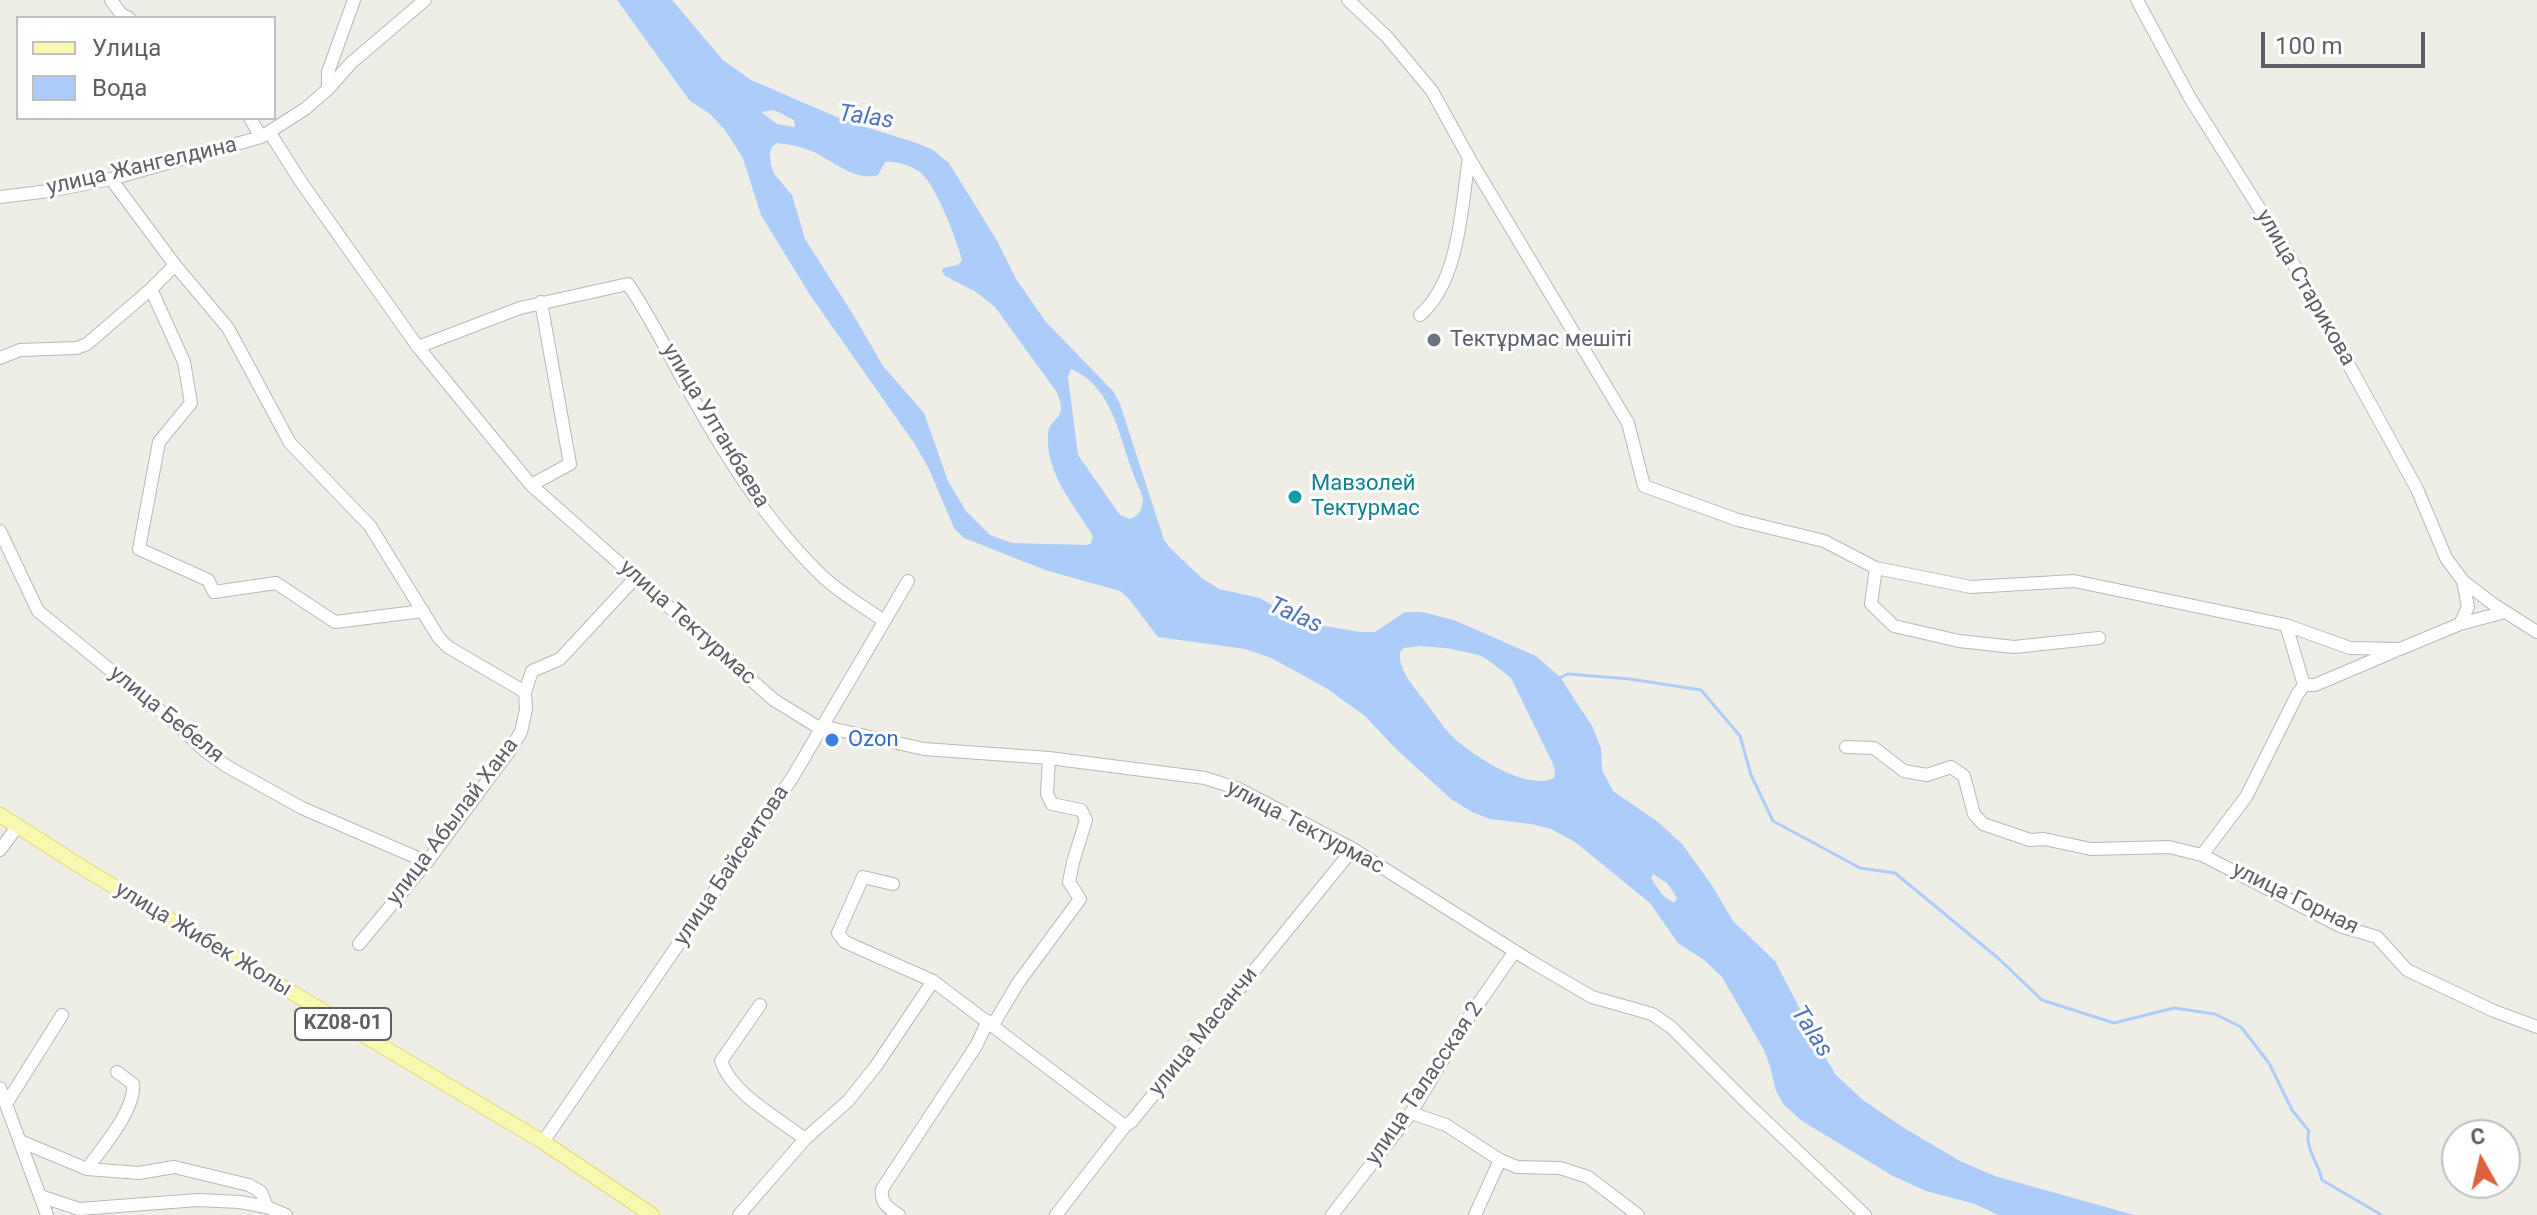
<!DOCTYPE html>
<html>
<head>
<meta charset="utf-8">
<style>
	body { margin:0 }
	#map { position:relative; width:2537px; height:1215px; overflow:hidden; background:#efeee6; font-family:Roboto,sans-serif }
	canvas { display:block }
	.legend { position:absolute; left:16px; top:16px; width:260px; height:104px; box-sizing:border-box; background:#fff; border:2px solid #bfbfc1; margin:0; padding:10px 14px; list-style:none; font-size:24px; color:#5e6065 }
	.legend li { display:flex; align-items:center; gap:16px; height:40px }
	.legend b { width:40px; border:2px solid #bfbfc1 }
	.north { position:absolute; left:2441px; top:1119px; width:80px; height:80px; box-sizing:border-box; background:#fff; border:2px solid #bfbfc1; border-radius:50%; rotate:352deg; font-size:22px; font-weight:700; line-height:32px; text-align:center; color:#5e6065 }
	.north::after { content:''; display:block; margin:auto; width:28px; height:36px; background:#dd623e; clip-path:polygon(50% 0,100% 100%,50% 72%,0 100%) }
	.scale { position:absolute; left:2261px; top:32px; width:164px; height:36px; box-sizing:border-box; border:4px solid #5e6065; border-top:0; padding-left:10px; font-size:24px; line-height:28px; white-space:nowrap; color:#5e6065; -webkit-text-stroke:6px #fff; paint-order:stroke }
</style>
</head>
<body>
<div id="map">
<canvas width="2537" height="1215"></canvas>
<ul class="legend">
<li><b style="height:10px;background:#f9f8b1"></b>Улица</li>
<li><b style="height:22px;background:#acccf9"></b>Вода</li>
</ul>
<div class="north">С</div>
<div class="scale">100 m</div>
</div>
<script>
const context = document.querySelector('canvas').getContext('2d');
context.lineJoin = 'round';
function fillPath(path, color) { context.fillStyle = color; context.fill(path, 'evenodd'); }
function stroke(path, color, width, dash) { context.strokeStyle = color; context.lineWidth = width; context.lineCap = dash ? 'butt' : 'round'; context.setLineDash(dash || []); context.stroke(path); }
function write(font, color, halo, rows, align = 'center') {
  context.font = font + ' Roboto,sans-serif'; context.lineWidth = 6; context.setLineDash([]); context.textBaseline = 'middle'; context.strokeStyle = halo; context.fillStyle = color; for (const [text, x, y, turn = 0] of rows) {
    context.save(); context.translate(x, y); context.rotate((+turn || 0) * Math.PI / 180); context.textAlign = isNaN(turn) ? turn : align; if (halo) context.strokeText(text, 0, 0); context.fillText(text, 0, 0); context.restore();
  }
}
const water = new Path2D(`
	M617,0H672L723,60L751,80L846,121L917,143L933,150L949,163L996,239L1016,279L1046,322L1113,391L1120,404L1164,540L1171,549L1203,579L1219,589L1260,598L1288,614L1314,624L1360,632H1375L1405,612H1422L1454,620L1536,656L1560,677L1592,726L1601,748L1602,770L1613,791L1658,822L1682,844L1711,884L1733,921L1775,961L1823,1053L1836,1075L1863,1100L1901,1126L1960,1161L1995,1176L2134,1215H1998L1975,1204L1926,1191L1893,1176L1802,1121L1784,1105L1776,1091L1770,1066L1764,1050L1722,977L1704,960L1678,943L1650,903L1575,842L1551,829L1531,824L1490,819L1472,812L1451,799L1396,749L1365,716L1326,688L1271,658L1245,649L1158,637L1129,599L1120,591L1045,570L964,538L954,528L929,469L914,443L810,295L761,215L743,158L725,130L710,114L690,101ZM774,110L794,120L795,127L777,124L761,112ZM777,143C790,144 802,147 814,152C832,161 857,182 878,175L885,162C897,161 912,166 921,173C936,185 957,241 962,260L958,265L943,268L942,271L945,276L976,292L995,307L1056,391C1071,423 1048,414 1048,437C1046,474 1075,506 1093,536L1091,543L1087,545L1012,543L990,535L966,511L948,481L924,413L883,366L854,316L805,239L792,195L775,175L771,166L770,153L772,147ZM1071,369C1106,383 1117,424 1127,456C1131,470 1138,484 1143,498C1143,507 1140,516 1130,519L1120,515L1078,455L1068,377ZM1420,646L1446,648L1479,655L1488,660L1511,678L1553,764L1555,773L1554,778C1526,791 1476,757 1455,739C1443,728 1434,713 1424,700C1414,687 1398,670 1400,652L1404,648ZM1653,874L1667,883L1677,898L1675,902C1664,901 1657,886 1651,878Z`);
const stream = new Path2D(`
	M1559,678L1568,674L1630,679L1701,690L1740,736L1751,775L1773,821L1860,868L1895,873L1998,958L2042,1000L2114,1023L2174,1008L2215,1014L2241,1027L2269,1063L2292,1110L2309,1131C2304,1148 2319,1163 2322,1180L2380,1214`);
const minor = new Path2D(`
	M111,0L121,14L129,18
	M1348,0L1387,37L1432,91L1469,158L1628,423L1644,486L1738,520L1824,541L1876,568L1971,587L2074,581L2286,625L2350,648L2400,649L2460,624L2468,607L2463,581
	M2137,0L2190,98L2288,254L2417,489L2446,558L2463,581L2493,604L2537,632
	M328,89V72L354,0
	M250,118L261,137
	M270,133L301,182L418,347L531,485L774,700L821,729L830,728L924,749L1049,758L1205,778L1239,789L1353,849L1532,962L1592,997L1652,1014L1671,1027L1750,1106L1865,1215
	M111,179L175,265L228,328L290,443L370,526L439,638L448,647L525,692
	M0,197L49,191L111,179L261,137L305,109L328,89L351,63L425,0
	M175,265L151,289L184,362L191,403L159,442L139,549L208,580L214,592L276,583L335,622L423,611
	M1420,315C1460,280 1461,208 1469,158
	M418,347L520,308L628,284C649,315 665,347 683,380C720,448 764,519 820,574C838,592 863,606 884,621
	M0,358L20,350L77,348L87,344L151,289
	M531,485L570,464L541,302
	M0,531L38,611L180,727L204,750L228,767L302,808L427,862
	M1876,568L1871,604L1894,626L1959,641L2014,647L2099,638
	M2460,624L2505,612
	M2286,625L2304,685
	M1846,747L1874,748L1904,771L1927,775L1951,767L1964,776L1974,814L1983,824L2030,840L2044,839L2091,849L2169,847L2202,855L2340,926L2377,937L2407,970L2494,1011L2537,1027
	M0,850L17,827
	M2202,855L2246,797L2297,695L2304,685H2315L2395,651
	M893,884L863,877L838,933L845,942L933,981L1125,1126
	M359,944L427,862L510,750L521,732L526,709L525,692L532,671L560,659L636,577
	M760,1005L721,1061C732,1094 778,1118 805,1139
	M993,1025L1018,983L1080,899L1069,882L1073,862L1086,820L1081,810L1052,804L1047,794L1049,758
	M0,1088L47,1215
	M6,1104L62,1015
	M1411,1113L1446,1125L1500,1160L1475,1215
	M20,1141L87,1169L139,1173L174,1167L249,1185L261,1192L267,1207
	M543,1142L792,778L908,581
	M1500,1160L1517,1167L1560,1168L1588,1177L1638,1215
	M87,1169C102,1148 136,1109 133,1084L117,1072
	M40,1196L79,1209L198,1200L240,1202L267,1207L286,1215
	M739,1215L805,1139L848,1101L876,1066L933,981
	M899,1215C888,1208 880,1203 882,1189L976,1046L988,1021
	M1056,1215L1125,1126L1132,1121L1353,849
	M1332,1215L1411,1113L1467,1020L1515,951`);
const major = new Path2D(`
	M0,815L88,871L543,1142L652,1215`);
const markers = [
	[1434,340,8,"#6b7280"],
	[1295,497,8,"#0f9aa8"],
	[832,740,8,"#3f7fe0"]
];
const shields = [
	[343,1024,96]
];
const shieldNames = [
	["KZ08-01",343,1024]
];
const streetNames = [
	["улица Жангелдина",142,167,-13],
	["улица Старикова",2305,288,60],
	["улица Ултанбаева",715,426,59],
	["улица Тектурмас",687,623,42],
	["улица Бебеля",166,715,39],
	["улица Абылай Хана",453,822,-53],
	["улица Тектурмас",1305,828,28],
	["улица Байсеитова",732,866,-56],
	["улица Горная",2295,899,26],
	["улица Жибек Жолы",203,940,31],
	["улица Масанчи",1204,1032,-51],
	["улица Таласская 2",1425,1084,-56]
];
const worshipNames = [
	["Тектұрмас мешіті",1450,340]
];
const cultureNames = [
	["Мавзолей",1311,484],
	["Тектурмас",1311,509]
];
const shopNames = [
	["Ozon",848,740]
];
const waterNames = [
	["Talas",866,118,8],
	["Talas",1295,616,24],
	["Talas",1811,1032,57]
];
fillPath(water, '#acccf9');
stroke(stream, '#acccf9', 3);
stroke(minor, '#b6b7bc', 14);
stroke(major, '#e7d767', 16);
stroke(minor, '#fff', 12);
stroke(major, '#f9f8b1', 14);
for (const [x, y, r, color] of markers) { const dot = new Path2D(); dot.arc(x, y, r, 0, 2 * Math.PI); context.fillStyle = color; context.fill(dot); stroke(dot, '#fff', 3); }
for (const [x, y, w] of shields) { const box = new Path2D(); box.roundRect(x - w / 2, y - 16, w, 32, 6); context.fillStyle = '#fff'; context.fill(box); stroke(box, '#5e6065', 2); }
write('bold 20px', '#5e6065', null, shieldNames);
write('22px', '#5e6065', '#fff', streetNames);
write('22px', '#5b616d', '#fff', worshipNames, 'left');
write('22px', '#0d838f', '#fff', cultureNames, 'left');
write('22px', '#366cbe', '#fff', shopNames, 'left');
write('italic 24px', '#5074bb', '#fff', waterNames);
</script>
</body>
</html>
